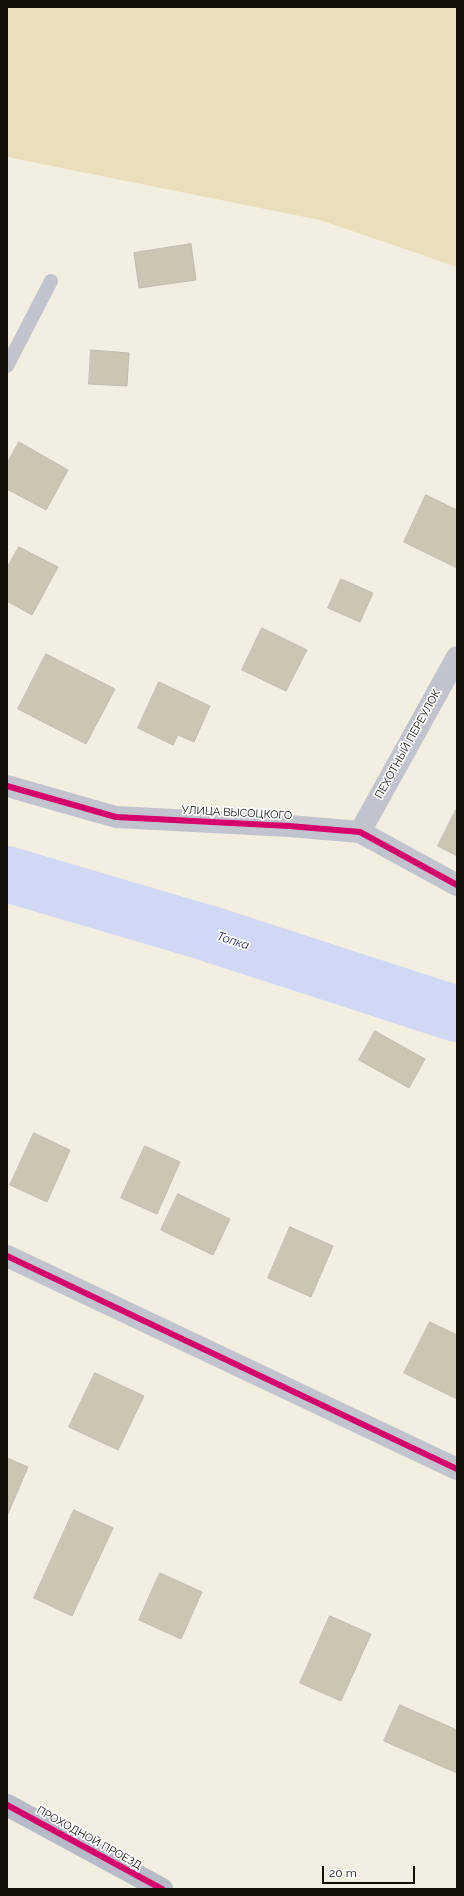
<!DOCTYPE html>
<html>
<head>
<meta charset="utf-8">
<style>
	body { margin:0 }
	#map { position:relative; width:464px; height:1896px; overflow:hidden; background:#f2eee0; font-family:Raleway,sans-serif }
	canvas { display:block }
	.frame { position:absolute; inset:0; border:8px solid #120f07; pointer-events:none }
	.scale { position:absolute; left:322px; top:1866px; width:93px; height:18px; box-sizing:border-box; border:2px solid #120f07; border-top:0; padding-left:5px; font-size:12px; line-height:14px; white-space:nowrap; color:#120f07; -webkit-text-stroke:3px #fff; paint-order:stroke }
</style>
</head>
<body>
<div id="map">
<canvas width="464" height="1896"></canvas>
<div class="frame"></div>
<div class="scale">20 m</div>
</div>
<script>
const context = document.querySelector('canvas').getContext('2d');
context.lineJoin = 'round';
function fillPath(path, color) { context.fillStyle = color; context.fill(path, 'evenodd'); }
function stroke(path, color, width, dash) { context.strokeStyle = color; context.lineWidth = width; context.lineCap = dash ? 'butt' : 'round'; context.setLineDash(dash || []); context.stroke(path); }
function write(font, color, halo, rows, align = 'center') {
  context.font = font + ' Raleway,sans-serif'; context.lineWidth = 3.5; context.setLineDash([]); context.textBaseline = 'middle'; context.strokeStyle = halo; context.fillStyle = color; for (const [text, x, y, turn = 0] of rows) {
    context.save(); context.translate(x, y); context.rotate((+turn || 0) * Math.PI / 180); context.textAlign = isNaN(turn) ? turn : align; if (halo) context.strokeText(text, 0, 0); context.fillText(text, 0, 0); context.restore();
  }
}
const green = new Path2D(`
	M7,7H457V267L320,220L7,157Z`);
const river = new Path2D(`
	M7,874L207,933L457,1014`);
const building = new Path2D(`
	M191,244L196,280L139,288L134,253Z
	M91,350L129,353L127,386L89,384Z
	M19,442L68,470L46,510L7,489V464Z
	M426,495L457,510V568L404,542Z
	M19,547L58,567L32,615L7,601V568Z
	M341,579L373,593L360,622L328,608Z
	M262,628L307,650L286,691L242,670Z
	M46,654L115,689L86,744L18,709Z
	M159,682L210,706L194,742L178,735L173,745L138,728Z
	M456,810L457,811V856L438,846Z
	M375,1031L425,1059L409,1088L359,1060Z
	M34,1133L70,1150L47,1202L10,1185Z
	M145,1146L180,1162L157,1214L121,1198Z
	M178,1194L230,1219L213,1255L161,1230Z
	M290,1227L333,1246L311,1297L268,1278Z
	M430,1322L457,1335V1399L404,1373Z
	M95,1373L144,1396L118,1450L69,1427Z
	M7,1458L28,1467L7,1516Z
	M74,1510L113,1528L72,1616L34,1598Z
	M160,1573L202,1592L181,1639L139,1620Z
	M330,1616L371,1634L341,1701L300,1683Z
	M400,1705L457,1730V1773L384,1741Z`);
const lane = new Path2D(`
	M7,366L51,281`);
const street = new Path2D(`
	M7,786L116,817L289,826L360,832L457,885
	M360,832L457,657
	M7,1256L457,1469`);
const secondary = new Path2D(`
	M7,1805L162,1889`);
const cycleway = new Path2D(`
	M7,786L116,817L289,826L360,832L457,885
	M7,1256L457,1469
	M7,1805L162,1889`);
const streetNames = [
	["ПЕХОТНЫЙ ПЕРЕУЛОК",408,744,-61],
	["УЛИЦА ВЫСОЦКОГО",237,813,3],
	["ПРОХОДНОЙ ПРОЕЗД",89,1838,29]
];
const waterNames = [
	["Топка",233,941,18]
];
fillPath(green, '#eadfba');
stroke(river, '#d0d8f5', 56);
fillPath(building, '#cbc5b3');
stroke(building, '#bfbcb1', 1);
stroke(lane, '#c1c4cf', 14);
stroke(street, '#c1c4cf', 22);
stroke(secondary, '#b7bbc8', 22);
stroke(cycleway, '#d6006c', 6);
write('11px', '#120f07', '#fff', streetNames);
write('italic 12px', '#1e2566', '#fff', waterNames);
</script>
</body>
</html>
